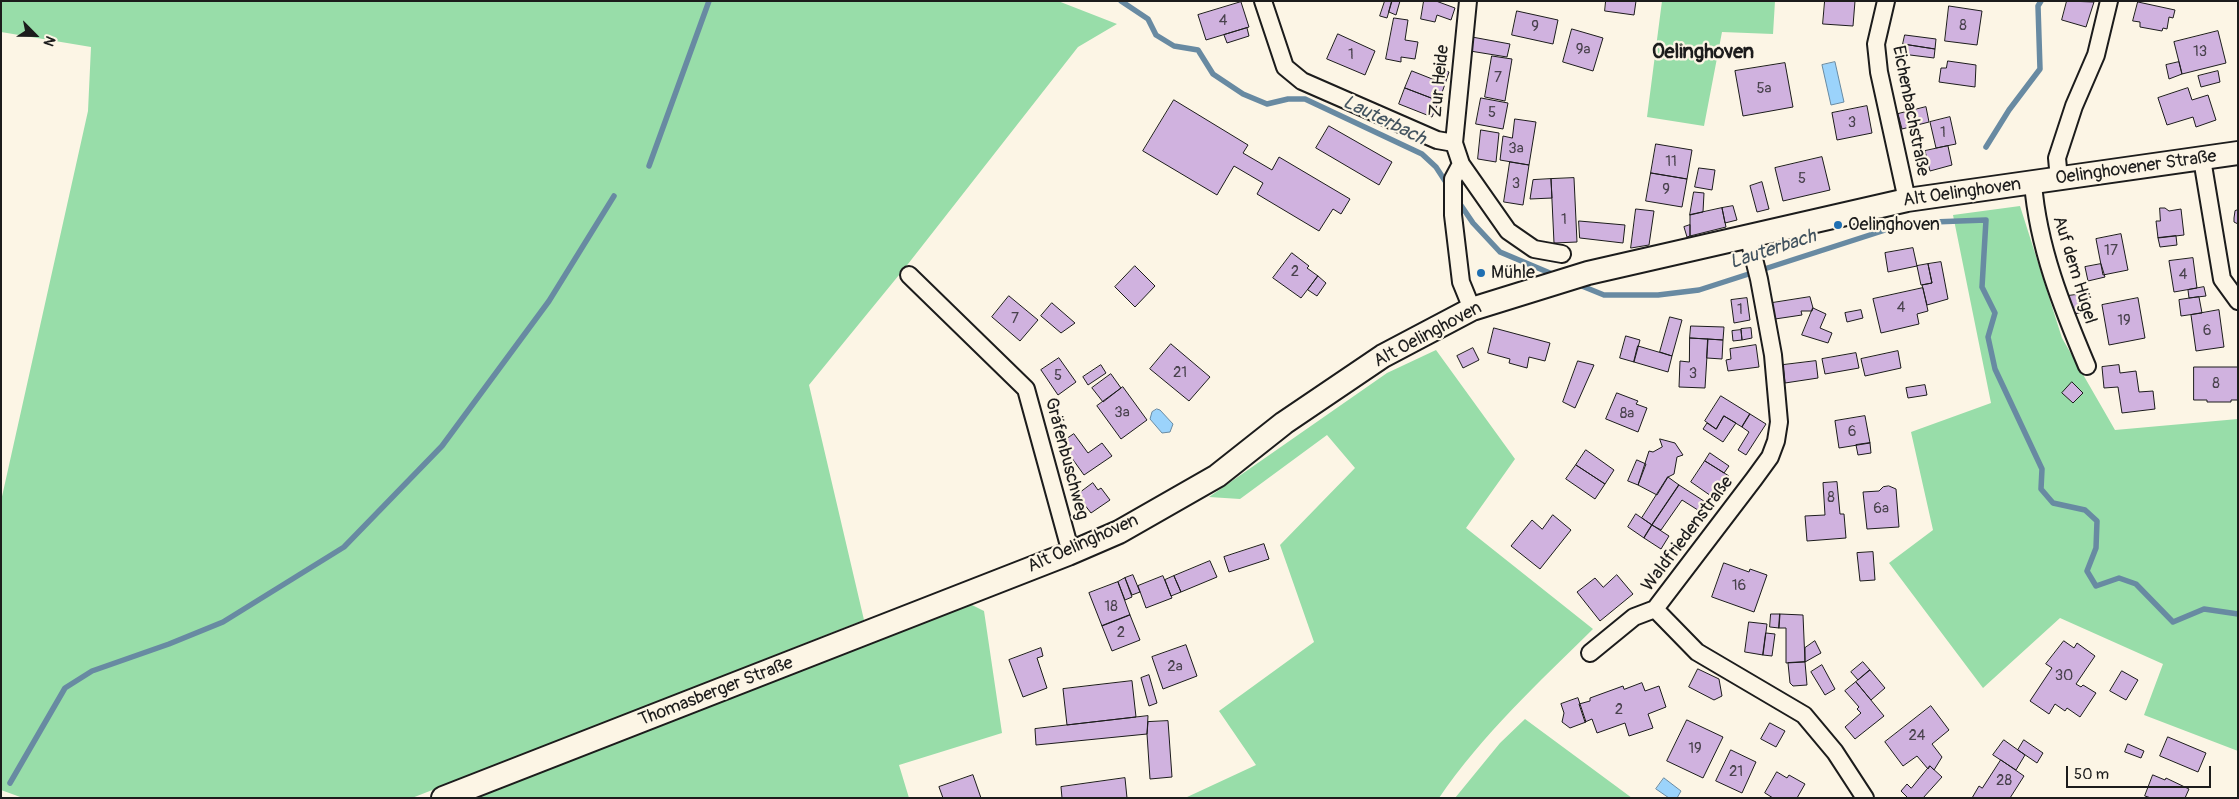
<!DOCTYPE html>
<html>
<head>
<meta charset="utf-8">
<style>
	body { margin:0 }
	#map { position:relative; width:2239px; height:799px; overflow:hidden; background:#fcf5e5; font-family:Pangolin,sans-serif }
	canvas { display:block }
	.frame { position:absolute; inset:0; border:2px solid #1c1c1c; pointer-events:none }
	.north { position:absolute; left:10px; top:10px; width:50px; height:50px; -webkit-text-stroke:4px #fcf5e5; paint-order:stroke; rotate:113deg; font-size:14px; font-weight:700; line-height:20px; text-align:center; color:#1c1c1c }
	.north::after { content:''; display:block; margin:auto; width:18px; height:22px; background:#1c1c1c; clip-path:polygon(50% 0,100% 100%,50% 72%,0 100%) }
	.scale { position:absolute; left:2066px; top:766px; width:145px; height:22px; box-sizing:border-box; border:2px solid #1c1c1c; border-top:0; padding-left:6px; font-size:15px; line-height:18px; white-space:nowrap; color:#1c1c1c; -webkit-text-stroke:4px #fcf5e5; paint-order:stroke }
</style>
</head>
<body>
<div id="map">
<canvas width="2239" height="799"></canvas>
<div class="frame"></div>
<div class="north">N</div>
<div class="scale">50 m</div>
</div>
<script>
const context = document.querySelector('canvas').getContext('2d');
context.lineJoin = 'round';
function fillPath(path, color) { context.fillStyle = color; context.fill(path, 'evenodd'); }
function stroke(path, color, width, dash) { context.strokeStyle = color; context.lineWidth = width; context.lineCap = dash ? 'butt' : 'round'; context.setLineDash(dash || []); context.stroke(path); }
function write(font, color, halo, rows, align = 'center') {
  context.font = font + ' Pangolin,sans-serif'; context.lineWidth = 4.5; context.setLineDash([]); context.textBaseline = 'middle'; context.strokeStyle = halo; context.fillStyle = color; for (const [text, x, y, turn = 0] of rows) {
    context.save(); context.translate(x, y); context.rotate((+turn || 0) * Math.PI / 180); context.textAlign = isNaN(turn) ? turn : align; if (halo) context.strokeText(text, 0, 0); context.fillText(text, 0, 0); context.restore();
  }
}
const green = new Path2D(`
	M1,1H1058L1117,24L1078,47L908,264L809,385L864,620L412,798H23L1,790V501L88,111L91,47L1,32Z
	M1662,1H1775L1773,34L1722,32L1704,126L1647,117Z
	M2020,206L2062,338L2115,430L2238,419V751L2144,715L2163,664L2060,618L1983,688L1889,563L1933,530L1911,432L1991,403L1953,215Z
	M1436,350L1515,459L1466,528L1593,629C1539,682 1482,735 1439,798H1185L1256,765L1219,711L1314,642L1280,545L1355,468L1327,435L1240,499L1209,497L1387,373Z
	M968,603L984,611L1002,733L899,765L909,798H469Z
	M1525,719L1632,798H1455L1500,743Z`);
const water = new Path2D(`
	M1835,62L1844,102L1831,105L1822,65Z
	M1157,409L1160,410L1173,424L1170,432L1162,433L1150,419L1152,412Z
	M1664,778L1681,791L1677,798H1669L1656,789Z`);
const stream = new Path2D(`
	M1121,1L1148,19L1156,35L1174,46L1198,50L1213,74L1243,94L1267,104L1288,99H1305L1422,154L1436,167L1449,187
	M1986,147L2009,110L2040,69L2038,6L2041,1
	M649,166L709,1
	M1458,201L1473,223L1500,252L1557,276
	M1577,284L1604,295H1658L1699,290L1907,223L1986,220L1982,287L1995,313L1988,337L1995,369L2042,469L2041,489L2053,503L2085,510L2097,521L2096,548L2087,571L2096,586L2119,578L2136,584L2173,622L2204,609L2238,614
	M10,783L65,688L92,671L169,644L223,622L344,547L442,446L549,301L614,196`);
const building = new Path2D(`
	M1385,1H1392L1387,18L1380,16Z
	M1392,1H1400L1396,15L1389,12Z
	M1424,1H1436L1455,8L1451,20L1437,15L1435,22L1421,19Z
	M1606,1H1636L1634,15L1605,11Z
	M1825,1H1855L1853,26L1823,24Z
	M2067,1L2094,2L2086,27L2062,20Z
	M1241,2L1249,27L1206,40L1198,15Z
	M2138,2L2175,10L2173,18L2169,17L2167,29L2163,28L2162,31L2140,27V22L2133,21Z
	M1949,6L1982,11L1977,45L1945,41Z
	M1517,11L1558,20L1553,44L1512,35Z
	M1394,18L1408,20L1405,40L1418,42L1415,59L1401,57V62L1386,59Z
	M1247,28L1249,36L1227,43L1224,35Z
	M1572,29L1603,38L1593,71L1563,62Z
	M2218,31L2226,63L2182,74L2174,42Z
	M1338,34L1375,51L1365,75L1327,59Z
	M1905,35L1936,39L1935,49L1903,44Z
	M1472,37L1510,44L1507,57L1470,51Z
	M1903,44L1935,49L1934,58L1902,54Z
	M1492,56L1512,59L1505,101L1485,97Z
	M1948,61L1976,65L1975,87L1939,82L1941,68H1946Z
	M2179,62L2182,74L2169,79L2166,65Z
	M1785,63L1793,107L1743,116L1735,71Z
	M1437,67L1449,72L1445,84L1433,80Z
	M1412,71L1445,84L1439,101L1405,88Z
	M2218,71L2220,82L2201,87L2198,76Z
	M1405,88L1439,101L1432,117L1399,104Z
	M2188,88L2192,100L2208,95L2216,120L2196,127L2193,117L2167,125L2158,98Z
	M1481,98L1508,103L1503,129L1476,124Z
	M1174,100L1248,145L1243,153L1272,170L1279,157L1350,199L1341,214L1333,209L1319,231L1257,194L1263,183L1234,166L1217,195L1143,151Z
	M1867,106L1872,133L1837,140L1832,113Z
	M1926,107L1929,122L1902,129L1898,114Z
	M1950,117L1956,144L1936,148L1930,122Z
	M1515,119L1536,122L1529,165L1500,160L1503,136L1512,138Z
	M1329,126L1392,162L1379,185L1316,148Z
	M1481,130L1499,133L1496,162L1478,159Z
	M1656,144L1692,150L1687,179L1651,173Z
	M1948,146L1952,165L1930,171L1925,151Z
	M1822,157L1830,190L1783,201L1775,168Z
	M1510,162L1529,165L1523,205L1504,202Z
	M1699,168L1715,170L1712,190L1695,187Z
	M1651,173L1687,179L1682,207L1646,201Z
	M1574,178L1577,242L1554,243L1551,179Z
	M1551,179L1552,198L1530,199L1533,180Z
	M1762,182L1769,209L1757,212L1750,186Z
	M1694,192L1704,193L1703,212L1690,215Z
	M1733,206L1737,220L1725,223L1722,208Z
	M1722,208L1726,227L1690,236V215Z
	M2160,208H2165L2169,211L2181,209L2184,235L2158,238L2156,221H2160Z
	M1636,209L1654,211L1649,245L1631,248Z
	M2238,210V224L2234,222V218L2235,211Z
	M1579,221L1625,225L1623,243L1580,238Z
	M1690,225V236L1687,237L1684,227Z
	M2121,234L2128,270L2103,275L2096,239Z
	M2176,236L2177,245L2160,247L2158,238Z
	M1913,248L1917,266L1888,272L1885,253Z
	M1292,253L1309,266L1307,268L1318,276L1301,298L1273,278Z
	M2193,258L2197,288L2174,292L2169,261Z
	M1941,262L1948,299L1927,305L1922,285L1932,283L1928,264Z
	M1928,264L1932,283L1921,285L1917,266Z
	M2101,264L2105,277L2088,281L2085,267Z
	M1135,266L1155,286L1135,307L1115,287Z
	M1318,276L1326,283L1317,296L1308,290Z
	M2204,287L2206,296L2189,298L2188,290Z
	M1923,288L1928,311L1917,314L1919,324L1881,333L1873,299Z
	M2084,294L2088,311L2074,314L2067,296Z
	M1009,296L1038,320L1020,341L992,317Z
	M1810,297L1813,308L1812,311H1801L1802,315L1775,319L1772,303Z
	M2199,297L2202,313L2181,316L2179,300Z
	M1747,298L1750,320L1734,323L1731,300Z
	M2138,298L2145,338L2109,345L2102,305Z
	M1052,303L1075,323L1061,333L1041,316Z
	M1813,308L1826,314L1820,328L1832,333L1828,343L1802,335Z
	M1861,310L1863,318L1847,322L1845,313Z
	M2219,310L2224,347L2196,351L2191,315Z
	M1670,317L1682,320L1672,356L1660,352Z
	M1691,326L1724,327L1723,340L1690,338Z
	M1494,328L1550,343L1545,361L1529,357L1527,368L1509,363L1510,359L1488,353Z
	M1751,328L1752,338L1742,340L1741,329Z
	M1741,330L1742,340L1733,341L1732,331Z
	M1626,336L1640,340L1634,362L1620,358Z
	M1690,338L1708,339L1705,388L1679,387L1680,361L1689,362Z
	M1708,339L1723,340L1722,359L1707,358Z
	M1171,344L1210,377L1189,401L1150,369Z
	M1756,345L1759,367L1728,371L1726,360L1731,359L1730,349Z
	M1638,346L1672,356L1668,372L1634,362Z
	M1473,348L1479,360L1463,368L1457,356Z
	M1898,351L1901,368L1865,376L1861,359Z
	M1856,353L1859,368L1825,374L1822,359Z
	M1059,358L1076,382L1058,395L1041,370Z
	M1578,361L1594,365L1575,408L1563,402Z
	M1816,361L1818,378L1785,383L1783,365Z
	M1101,365L1106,373L1088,385L1083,377Z
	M2119,365L2120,373L2136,371L2139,392L2153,391L2155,409L2122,413L2118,387L2104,388L2102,367Z
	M2194,367H2238V400H2231V402H2207V400H2194Z
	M1111,374L1121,388L1103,402L1092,388Z
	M2072,382L2083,393L2073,403L2062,393Z
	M1925,385L1927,395L1908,398L1906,388Z
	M1123,387L1147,420L1121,439L1097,406Z
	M1617,393L1638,401L1636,404L1647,408L1638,432L1606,419Z
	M1721,396L1750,414L1742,427L1724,416L1716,429L1705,421Z
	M1750,414L1766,424L1746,455L1738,450L1749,432L1742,427Z
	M1724,416L1736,423L1723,442L1703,429L1707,423L1716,429Z
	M1865,416L1870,443L1839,448L1835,421Z
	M1074,434L1088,453L1102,443L1112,456L1084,475L1061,443Z
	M1660,439L1675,443L1683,455L1677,457L1674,474L1668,477L1657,495L1638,485L1649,451L1653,452L1662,447Z
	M1870,443L1871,453L1858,455L1856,445Z
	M1586,450L1614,470L1605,484L1576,465Z
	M1710,453L1729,466L1724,473L1705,461Z
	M1637,460L1646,464L1638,485L1628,481Z
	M1705,461L1729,476L1714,498L1691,482Z
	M1576,465L1605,484L1595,499L1566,479Z
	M1668,477L1679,485L1652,525L1642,518Z
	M1837,482L1840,514H1844L1846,538L1807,541L1805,516L1825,515L1823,483Z
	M1093,483L1098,490L1101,488L1110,500L1091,513L1077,495Z
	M1679,485L1707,503L1701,512L1682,500L1661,530L1652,525Z
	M1889,486L1896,489L1899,527L1867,529L1863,492L1879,491L1883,487Z
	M1636,514L1652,525L1644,538L1628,527Z
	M1553,515L1571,530L1540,569L1511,546L1532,520L1542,529Z
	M1652,525L1669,536L1661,549L1644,538Z
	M1264,544L1269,559L1229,572L1224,557Z
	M1873,552L1875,580L1860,581L1857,553Z
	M1210,561L1217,577L1181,592L1174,576Z
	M1724,563L1749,572L1750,569L1767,575L1754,612L1712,597Z
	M1133,575L1140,592L1132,595L1125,578Z
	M1617,575L1633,594L1600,621L1577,592L1595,578L1603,587Z
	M1163,576L1172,598L1146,608L1138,586Z
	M1174,576L1181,592L1171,596L1165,580Z
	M1125,578L1132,597L1125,600L1118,582Z
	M1118,582L1130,615L1102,626L1089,593Z
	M1771,614H1780L1779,628L1770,627Z
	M1780,614L1803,615L1805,662L1786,663V628H1779Z
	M1130,615L1140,640L1112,651L1102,626Z
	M1749,622L1767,624L1763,655L1745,652Z
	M1766,633L1775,634L1772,656L1763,655Z
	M1815,641L1821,653L1805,662V648Z
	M2064,641L2074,648L2077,643L2095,656L2076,684L2081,687L2083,685L2096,693L2080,717L2067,708L2065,711L2055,704L2049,714L2030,701L2052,668L2046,664Z
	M1186,645L1197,676L1163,689L1152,657Z
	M1041,648L1043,656L1037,658L1047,688L1023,697L1009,660Z
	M1805,662L1807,685L1793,686L1790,683L1788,663Z
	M1863,662L1870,670L1858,680L1851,672Z
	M1822,665L1835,689L1825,695L1811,672Z
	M1698,669L1719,679L1722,696L1714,700L1689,687Z
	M1870,670L1885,688L1871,700L1856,682Z
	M2122,671L2138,680L2126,700L2110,691Z
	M1149,675L1157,703L1149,706L1141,678Z
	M1132,681L1136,717L1067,725L1063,689Z
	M1856,682L1884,716L1855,739L1845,727L1861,713L1857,709L1859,707L1845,691Z
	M1642,683L1645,691L1659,686L1666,707L1648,714L1653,728L1629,736L1625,723L1597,733L1592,719L1585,722L1579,704L1590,701V698L1623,686L1624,689Z
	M1578,698L1586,722L1570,728L1562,722L1564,713L1561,704Z
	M1931,706L1949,730L1932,744L1942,757L1934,770L1930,766L1928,769L1917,756L1903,766L1885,742Z
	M1148,716L1147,734L1036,745L1035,729Z
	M1687,720L1723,737L1703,778L1667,761Z
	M1168,721L1172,777L1150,779L1147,734L1148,722Z
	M1770,723L1785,731L1776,747L1761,739Z
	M2168,737L2206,753L2198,772L2160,756Z
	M2004,740L2025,755L2016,770L1993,755Z
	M2024,740L2043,753L2037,763L2018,750Z
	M2128,744L2144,751L2141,758L2125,752Z
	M1731,750L1756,762L1742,793L1716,781Z
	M2001,760L2024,776L2010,798H1972L1979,786L1982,788Z
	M1930,766L1942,777L1923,798H1908L1901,791L1907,784L1911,788Z
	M1777,772L1787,778L1789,775L1805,784L1797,798H1773L1765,793Z
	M973,775L981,798H943L939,787Z
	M2153,775L2165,780L2166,778L2189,789L2185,798H2151L2145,796Z
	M1125,778L1127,798H1062L1061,787Z`);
const minor = new Path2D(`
	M1263,1L1285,67L1302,81L1437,140L1454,143
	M1468,1L1454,143L1461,164L1508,231L1534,249L1562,254
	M1886,1L1876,44L1879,72L1907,200
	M2202,159L2222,279L2238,301
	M1461,164L1453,179V215L1461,282L1472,309
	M2059,179L2057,158L2074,106L2096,55L2109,1
	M2033,183C2038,247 2062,307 2087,366
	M1748,235L1759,279L1773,355L1779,422L1776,441L1770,457L1754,479L1655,609L1697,652L1804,715L1835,752L1865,798
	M909,275L1026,389L1071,553
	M1590,653L1634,617L1655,609`);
const secondary = new Path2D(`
	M443,798L1068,554L1119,532L1217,476L1284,423L1383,356L1472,309L1588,273L1907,200L2238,153`);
const markers = [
	[1838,225,5,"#1f6fb2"],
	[1481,273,5,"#1f6fb2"]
];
const numberNames = [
	["4",1223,21],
	["8",1963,26],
	["9",1535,27],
	["9a",1583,50],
	["13",2200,52],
	["1",1351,55],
	["7",1498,78],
	["5a",1764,89],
	["5",1492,113],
	["3",1852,123],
	["1",1943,133],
	["3a",1516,149],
	["11",1671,162],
	["5",1802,179],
	["3",1516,184],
	["9",1666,190],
	["1",1564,220],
	["17",2111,251],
	["2",1295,272],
	["4",2183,275],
	["4",1901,308],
	["1",1740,310],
	["7",1015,319],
	["19",2124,321],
	["6",2207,331],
	["21",1180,373],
	["3",1693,374],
	["5",1058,376],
	["8",2216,384],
	["3a",1122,413],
	["8a",1627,414],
	["6",1852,432],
	["8",1831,498],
	["6a",1881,509],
	["16",1739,586],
	["18",1111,607],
	["2",1121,633],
	["2a",1175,667],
	["30",2064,676],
	["2",1619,710],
	["24",1917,736],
	["19",1695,749],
	["21",1736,772],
	["28",2004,781]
];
const streetNames = [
	["Zur Heide",1440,81,-84],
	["Eichenbachstraße",1910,111,79],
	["Oelinghovener Straße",2136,168,-8],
	["Alt Oelinghoven",1962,193,-8],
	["Auf dem Hügel",2074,270,73],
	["Alt Oelinghoven",1428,335,-28],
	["Gräfenbuschweg",1066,459,75],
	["Waldfriedenstraße",1688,534,-53],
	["Alt Oelinghoven",1083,544,-24],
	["Thomasberger Straße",716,692,-21]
];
const poiNames = [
	["Oelinghoven",1848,225],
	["Mühle",1491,273]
];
const waterNames = [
	["Lauterbach",1384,121,26],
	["Lauterbach",1773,250,-18]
];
const quarterNames = [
	["Oelinghoven",1703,53]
];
fillPath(green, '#98dda9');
fillPath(water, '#9bd3fb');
stroke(water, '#688aa2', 1);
stroke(stream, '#688aa2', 5.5);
fillPath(building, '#d0b2df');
stroke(building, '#1c1c1c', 1);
stroke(minor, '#1c1c1c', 20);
stroke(secondary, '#1c1c1c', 26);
stroke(minor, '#fcf5e5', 16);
stroke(secondary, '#fcf5e5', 22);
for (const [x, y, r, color] of markers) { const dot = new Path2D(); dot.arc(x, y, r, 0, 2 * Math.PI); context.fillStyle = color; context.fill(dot); stroke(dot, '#fcf5e5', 2); }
write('15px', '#49424d', null, numberNames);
write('18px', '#1c1c1c', '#fcf5e5', streetNames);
write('18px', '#1c1c1c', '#fcf5e5', poiNames, 'left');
write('italic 19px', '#42535f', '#fcf5e5', waterNames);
write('bold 20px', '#1c1c1c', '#fcf5e5', quarterNames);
</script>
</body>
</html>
